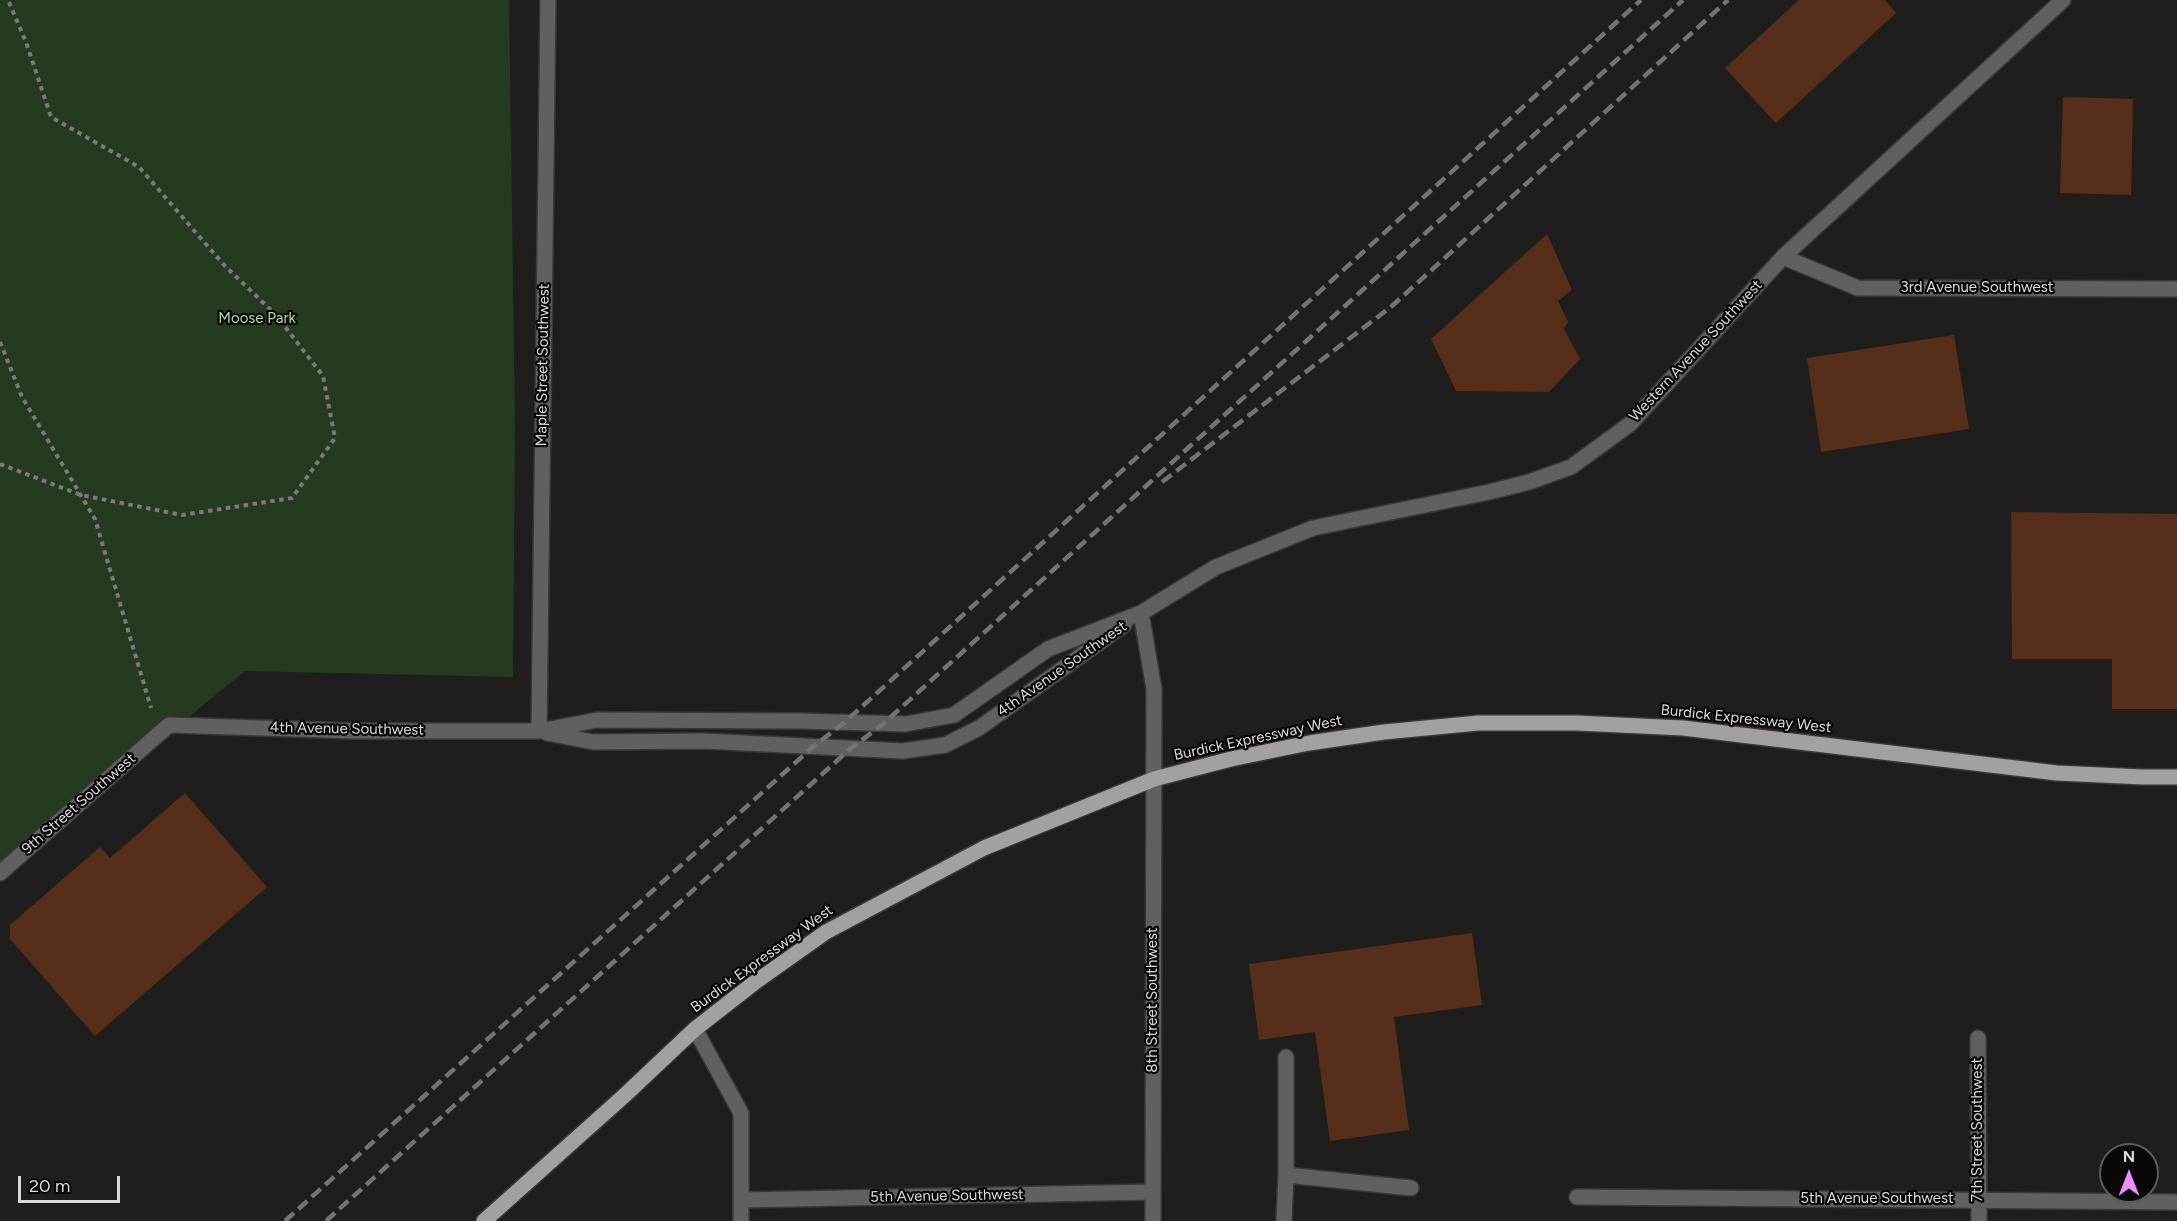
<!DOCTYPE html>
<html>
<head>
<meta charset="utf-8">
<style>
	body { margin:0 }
	#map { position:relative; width:2177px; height:1221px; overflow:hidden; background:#1f1e1c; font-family:Figtree,sans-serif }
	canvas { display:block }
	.north { position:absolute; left:2099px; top:1143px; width:60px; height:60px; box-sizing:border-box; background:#090807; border:2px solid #5d5c5b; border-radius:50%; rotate:0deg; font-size:16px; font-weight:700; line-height:24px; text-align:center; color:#dadad8 }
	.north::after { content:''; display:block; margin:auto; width:21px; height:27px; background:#ea8dfd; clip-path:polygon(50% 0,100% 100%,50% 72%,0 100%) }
	.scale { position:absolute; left:18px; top:1176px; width:102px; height:27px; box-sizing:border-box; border:3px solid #dadad8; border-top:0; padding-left:8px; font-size:18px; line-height:21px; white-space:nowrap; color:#dadad8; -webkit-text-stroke:4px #090807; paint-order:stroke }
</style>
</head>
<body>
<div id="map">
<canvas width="2177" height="1221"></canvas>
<div class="north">N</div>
<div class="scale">20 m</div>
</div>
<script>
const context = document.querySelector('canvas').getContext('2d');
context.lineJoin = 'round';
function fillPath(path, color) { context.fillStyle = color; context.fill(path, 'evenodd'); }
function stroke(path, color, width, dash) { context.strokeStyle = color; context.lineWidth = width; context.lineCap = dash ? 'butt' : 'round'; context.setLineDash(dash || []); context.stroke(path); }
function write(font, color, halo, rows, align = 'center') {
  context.font = font + ' Figtree,sans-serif'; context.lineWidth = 4.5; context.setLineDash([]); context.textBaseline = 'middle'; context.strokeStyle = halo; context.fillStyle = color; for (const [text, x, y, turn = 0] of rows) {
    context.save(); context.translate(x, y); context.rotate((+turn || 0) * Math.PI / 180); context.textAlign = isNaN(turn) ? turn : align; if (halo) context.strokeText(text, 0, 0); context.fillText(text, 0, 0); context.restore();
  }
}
const green = new Path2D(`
	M0,0H509L515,426L513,677L245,671L0,871Z`);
const building = new Path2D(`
	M1799,0H1885L1896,13L1776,123L1725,68Z
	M2063,97L2133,99L2131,195L2060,193Z
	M1547,234L1572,290L1558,301L1568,322L1564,329L1580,359L1549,392L1456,391L1431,339Z
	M1954,335L1969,429L1821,452L1807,358Z
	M2011,512L2177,514V709H2112V659H2012Z
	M185,793L267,887L95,1036L10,939V925L100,847L110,858Z
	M1472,933L1482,1005L1394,1017L1409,1130L1330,1141L1315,1032L1259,1040L1249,964Z`);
const path = new Path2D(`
	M0,342L22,397L95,519L151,708
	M0,464L81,495L182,515L292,498L335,438L323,376L276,315L224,265L139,167L51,117L26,42L8,0`);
const minor = new Path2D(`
	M1783,257L1858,288L2177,289
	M539,731L548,0
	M547,733L593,742L704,741L903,751L945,745L979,728L1124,625
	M0,873L169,725L355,731H539L597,720L799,721L906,724L954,715L1048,649L1141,613
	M695,1029L741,1113V1221
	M1978,1038L1979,1221
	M1286,1175V1057
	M1577,1197L2177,1202
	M741,1200L1152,1192
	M1153,1221L1154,689L1141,613L1216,567L1313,528L1489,492L1529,482L1571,467L1630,424L1783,257L2063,0
	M1284,1221L1286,1175L1411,1188`);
const major = new Path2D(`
	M484,1221L625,1095L695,1029L754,983L826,932L984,848L1154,779L1231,759L1309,743L1384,732L1478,723H1577L1683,728L2057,773L2143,777H2177`);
const rail = new Path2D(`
	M1162,482L1392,306L1728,0
	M285,1221L814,746L845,722L1641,0
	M326,1221L850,749L883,724L1683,0`);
const streetNames = [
	["3rd Avenue Southwest",1977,288],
	["Western Avenue Southwest",1696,351,-47],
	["Maple Street Southwest",543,365,-89],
	["4th Avenue Southwest",1062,669,-35],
	["Burdick Expressway West",1746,719,6],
	["4th Avenue Southwest",347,729,1],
	["Burdick Expressway West",1258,738,-12],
	["9th Street Southwest",79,804,-41],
	["Burdick Expressway West",762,959,-36],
	["8th Street Southwest",1153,1000,-90],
	["7th Street Southwest",1978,1130,-90],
	["5th Avenue Southwest",947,1196,-1],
	["5th Avenue Southwest",1877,1199]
];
const parkNames = [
	["Moose Park",257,319]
];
fillPath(green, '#263a21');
fillPath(building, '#572e1c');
stroke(minor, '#393836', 18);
stroke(major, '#393836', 18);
stroke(path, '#7a7a78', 4, [4.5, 4.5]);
stroke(minor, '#615f5f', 15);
stroke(major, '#a4a0a0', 15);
stroke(rail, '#747371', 4.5, [12, 6]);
write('15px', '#dadad8', '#090807', streetNames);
write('15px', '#abdc9f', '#090807', parkNames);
</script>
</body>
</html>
